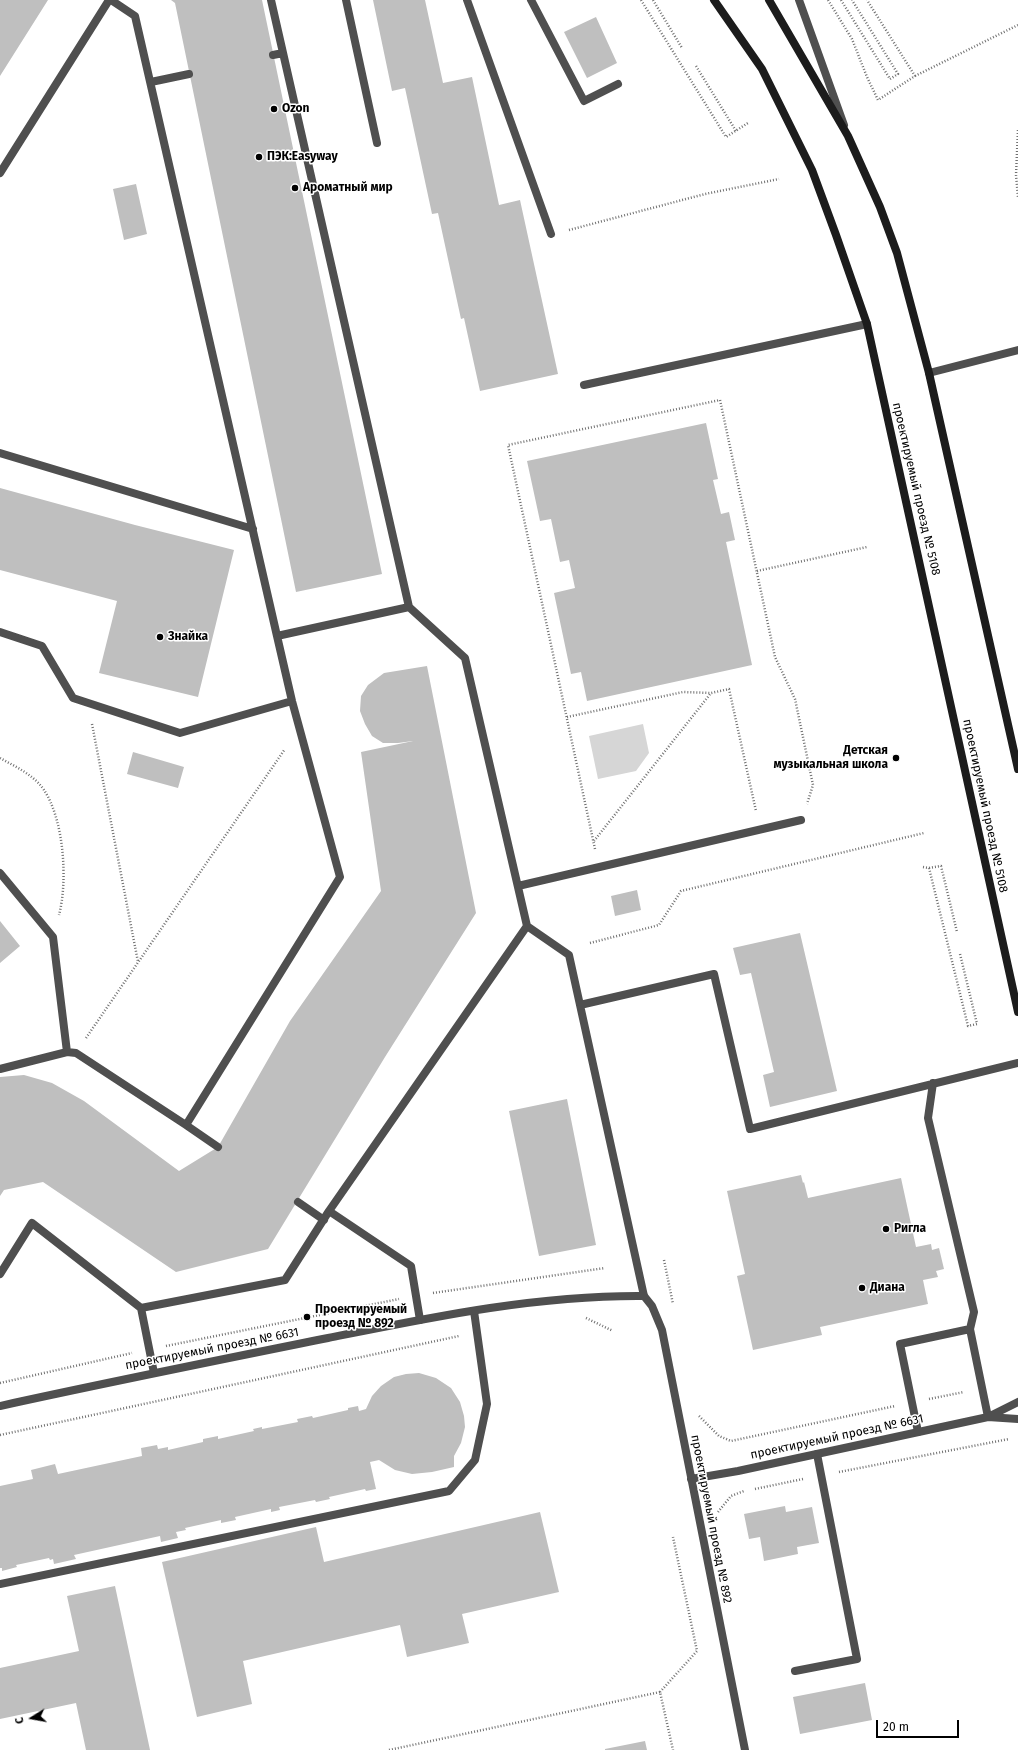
<!DOCTYPE html>
<html>
<head>
<meta charset="utf-8">
<style>
	body { margin:0 }
	#map { position:relative; width:1018px; height:1750px; overflow:hidden; background:#fff; font-family:"Fira Sans",sans-serif }
	canvas { display:block }
	.north { position:absolute; left:12px; top:1698px; width:40px; height:40px; -webkit-text-stroke:3px #fff; paint-order:stroke; rotate:259deg; font-size:11px; font-weight:700; line-height:16px; text-align:center; color:#000 }
	.north::after { content:''; display:block; margin:auto; width:14px; height:18px; background:#000; clip-path:polygon(50% 0,100% 100%,50% 72%,0 100%) }
	.scale { position:absolute; left:876px; top:1720px; width:83px; height:18px; box-sizing:border-box; border:2px solid #000; border-top:0; padding-left:5px; font-size:12px; line-height:14px; white-space:nowrap; color:#000; -webkit-text-stroke:3px #fff; paint-order:stroke }
</style>
</head>
<body>
<div id="map">
<canvas width="1018" height="1750"></canvas>
<div class="north">С</div>
<div class="scale">20 m</div>
</div>
<script>
const context = document.querySelector('canvas').getContext('2d');
context.lineJoin = 'round';
function fillPath(path, color) { context.fillStyle = color; context.fill(path, 'evenodd'); }
function stroke(path, color, width, dash) { context.strokeStyle = color; context.lineWidth = width; context.lineCap = dash ? 'butt' : 'round'; context.setLineDash(dash || []); context.stroke(path); }
function write(font, color, halo, rows, align = 'center') {
  context.font = font + ' "Fira Sans",sans-serif'; context.lineWidth = 3; context.setLineDash([]); context.textBaseline = 'middle'; context.strokeStyle = halo; context.fillStyle = color; for (const [text, x, y, turn = 0] of rows) {
    context.save(); context.translate(x, y); context.rotate((+turn || 0) * Math.PI / 180); context.textAlign = isNaN(turn) ? turn : align; if (halo) context.strokeText(text, 0, 0); context.fillText(text, 0, 0); context.restore();
  }
}
const green = new Path2D(`
	M643,724L649,753L636,771L598,779L589,736Z`);
const building = new Path2D(`
	M0,0H48L0,76Z
	M171,0H262L382,574L296,592L175,3Z
	M373,0H425L443,83L472,77L499,205L520,200L558,374L480,391L464,318L461,319L438,213L432,214L405,88L392,91Z
	M596,17L617,63L587,78L564,32Z
	M136,184L147,234L124,240L113,189Z
	M706,423L718,479L713,480L721,514L729,512L735,540L726,542L752,665L587,701L581,672L571,674L554,593L575,588L569,560L560,562L551,519L540,521L527,461Z
	M0,488L135,525L234,550L198,697L99,673L117,601L0,570Z
	M427,666L476,913L385,1057L268,1249L176,1272L43,1182L4,1190L0,1196V1077L24,1075L52,1083L84,1101L179,1171L218,1147L290,1021L381,891L361,752L413,741L398,743H383L372,736L365,724L360,711L361,696L368,685L384,673Z
	M133,752L184,767L178,788L127,774Z
	M637,890L641,910L615,916L611,896Z
	M0,921L20,946L0,963Z
	M800,933L837,1091L770,1107L763,1075L774,1072L751,973L740,975L733,948Z
	M567,1099L596,1245L539,1256L509,1111Z
	M801,1175L803,1183L804,1182L808,1198L901,1178L916,1247L931,1244L932,1250L939,1248L944,1269L936,1271L938,1277L923,1280L928,1304L820,1327L822,1335L753,1350L737,1276L745,1274L727,1191Z
	M419,1373L436,1378L451,1388L460,1402L464,1416L465,1427L461,1443L454,1456V1467L432,1472L412,1474L395,1470L379,1460L370,1462L376,1489L366,1491L365,1489L329,1497L330,1499L316,1502L315,1500L279,1507L280,1510L271,1512V1509L235,1517L236,1520L221,1523V1520L185,1528L186,1530L176,1532L178,1538L161,1542L160,1536L74,1555L76,1559L54,1564L53,1559L50,1560L49,1558L16,1565L17,1567L2,1571V1568H0V1486L33,1479L31,1470L55,1464L58,1474L142,1456L141,1448L157,1445L158,1449L168,1447V1450L203,1442V1439L218,1436V1439L254,1431L253,1429L262,1427V1429L298,1422L297,1419L312,1416L313,1418L348,1410V1408L358,1406L359,1411L366,1409L372,1396L381,1386L394,1377L406,1374Z
	M785,1506L786,1512L812,1507L819,1543L797,1547L798,1554L764,1561L760,1537L749,1539L744,1514Z
	M540,1512L559,1592L462,1614L469,1643L407,1657L400,1625L243,1661L252,1704L197,1717L162,1562L316,1527L324,1562Z
	M115,1586L150,1750H86L76,1703L0,1719V1668L79,1651L67,1596Z
	M865,1683L872,1720L800,1734L793,1697Z
	M645,1741L647,1750H605V1749Z`);
const path = new Path2D(`
	M641,0L726,137L748,123
	M653,0L682,48
	M828,0L852,39L867,77L878,100L915,76L867,0
	M841,0L890,79L898,74L852,0
	M696,66L736,131
	M915,76L1018,25
	M1018,130L1016,175L1018,197
	M569,230L705,194L779,179
	M757,571L867,547
	M567,717L683,692L711,693
	M92,724L138,962
	M0,758C16,767 34,775 44,790C64,820 68,881 59,915
	M594,841L711,693L729,689L756,811
	M595,849L508,445L720,400L775,657L795,699L813,785L807,804
	M923,867L929,868L968,1026L977,1024L960,954
	M929,868L941,866L957,932
	M590,943L659,925L681,891L924,833
	M86,1038L285,749
	M664,1260L673,1304
	M433,1293L605,1268
	M586,1318L613,1331
	M166,1346L399,1299
	M0,1383L132,1353
	M929,1399L964,1392
	M699,1416L719,1436L731,1441L895,1406
	M0,1435L459,1336
	M839,1472L1009,1439
	M755,1489L803,1479
	M718,1512L731,1496L744,1491
	M660,1692L697,1651L673,1537
	M389,1750L660,1692L673,1750`);
const service = new Path2D(`
	M111,0L135,16L277,636
	M271,0L409,607L465,658L527,926L569,955L644,1296
	M346,0L377,143
	M467,0L551,234
	M531,0L584,101L618,84
	M273,55L283,53
	M151,82L189,74
	M0,173L109,0
	M929,373L1018,350
	M584,385L867,324
	M0,453L253,529
	M0,632L42,646L73,698L180,733L292,701
	M0,873L53,937L67,1052
	M518,886L801,820
	M580,1005L714,974L750,1129L1018,1063
	M0,1069L67,1052L76,1053L186,1125L340,877L292,701L277,636L409,607
	M933,1083L928,1118L974,1312L970,1329L988,1417
	M186,1125L218,1147
	M298,1202L324,1220
	M329,1211L411,1266L420,1320
	M0,1274L32,1223L141,1308L285,1280L329,1211L527,926
	M141,1308L154,1373
	M918,1432L900,1344L970,1329
	M0,1584L449,1491L475,1460L487,1404L474,1311
	M795,1671L857,1659L817,1454`);
const minor = new Path2D(`
	M799,0L844,125
	M0,1406C109,1382 219,1360 328,1338C432,1317 537,1295 644,1296L652,1306L662,1330L745,1750
	M988,1417L1018,1419
	M691,1479L738,1471L988,1417L1018,1402`);
const secondary = new Path2D(`
	M714,0L762,69L812,170L836,235L867,324L1018,1012
	M769,0L848,136L880,207L897,253L929,373L1018,769`);
const markers = [
	[274,109,4,"#000"],
	[259,157,4,"#000"],
	[295,188,4,"#000"],
	[160,637,4,"#000"],
	[896,758,4,"#000"],
	[886,1229,4,"#000"],
	[862,1288,4,"#000"],
	[307,1317,4,"#000"]
];
const poiNames = [
	["Ozon",282,109],
	["ПЭК:Easyway",267,157],
	["Ароматный мир",303,188],
	["Знайка",168,637],
	["Детская",888,751,"right"],
	["музыкальная школа",888,765,"right"],
	["Ригла",894,1229],
	["Диана",870,1288],
	["Проектируемый",315,1310],
	["проезд № 892",315,1324]
];
const streetNames = [
	["проектируемый проезд № 5108",916,489,77],
	["проектируемый проезд № 5108",985,806,78],
	["проектируемый проезд № 6631",212,1349,-11],
	["проектируемый проезд № 6631",837,1437,-12],
	["проектируемый проезд № 892",711,1519,79]
];
fillPath(green, '#d6d6d6');
fillPath(building, '#bfbfbf');
stroke(path, '#717171', 2.5, [1, 2]);
stroke(service, '#4f4f4f', 8);
stroke(minor, '#4f4f4f', 8);
stroke(secondary, '#1c1c1c', 8);
for (const [x, y, r, color] of markers) { const dot = new Path2D(); dot.arc(x, y, r, 0, 2 * Math.PI); context.fillStyle = color; context.fill(dot); stroke(dot, '#fff', 1.5); }
write('bold 12px', '#000', '#fff', poiNames, 'left');
write('12px', '#000', '#fff', streetNames);
</script>
</body>
</html>
